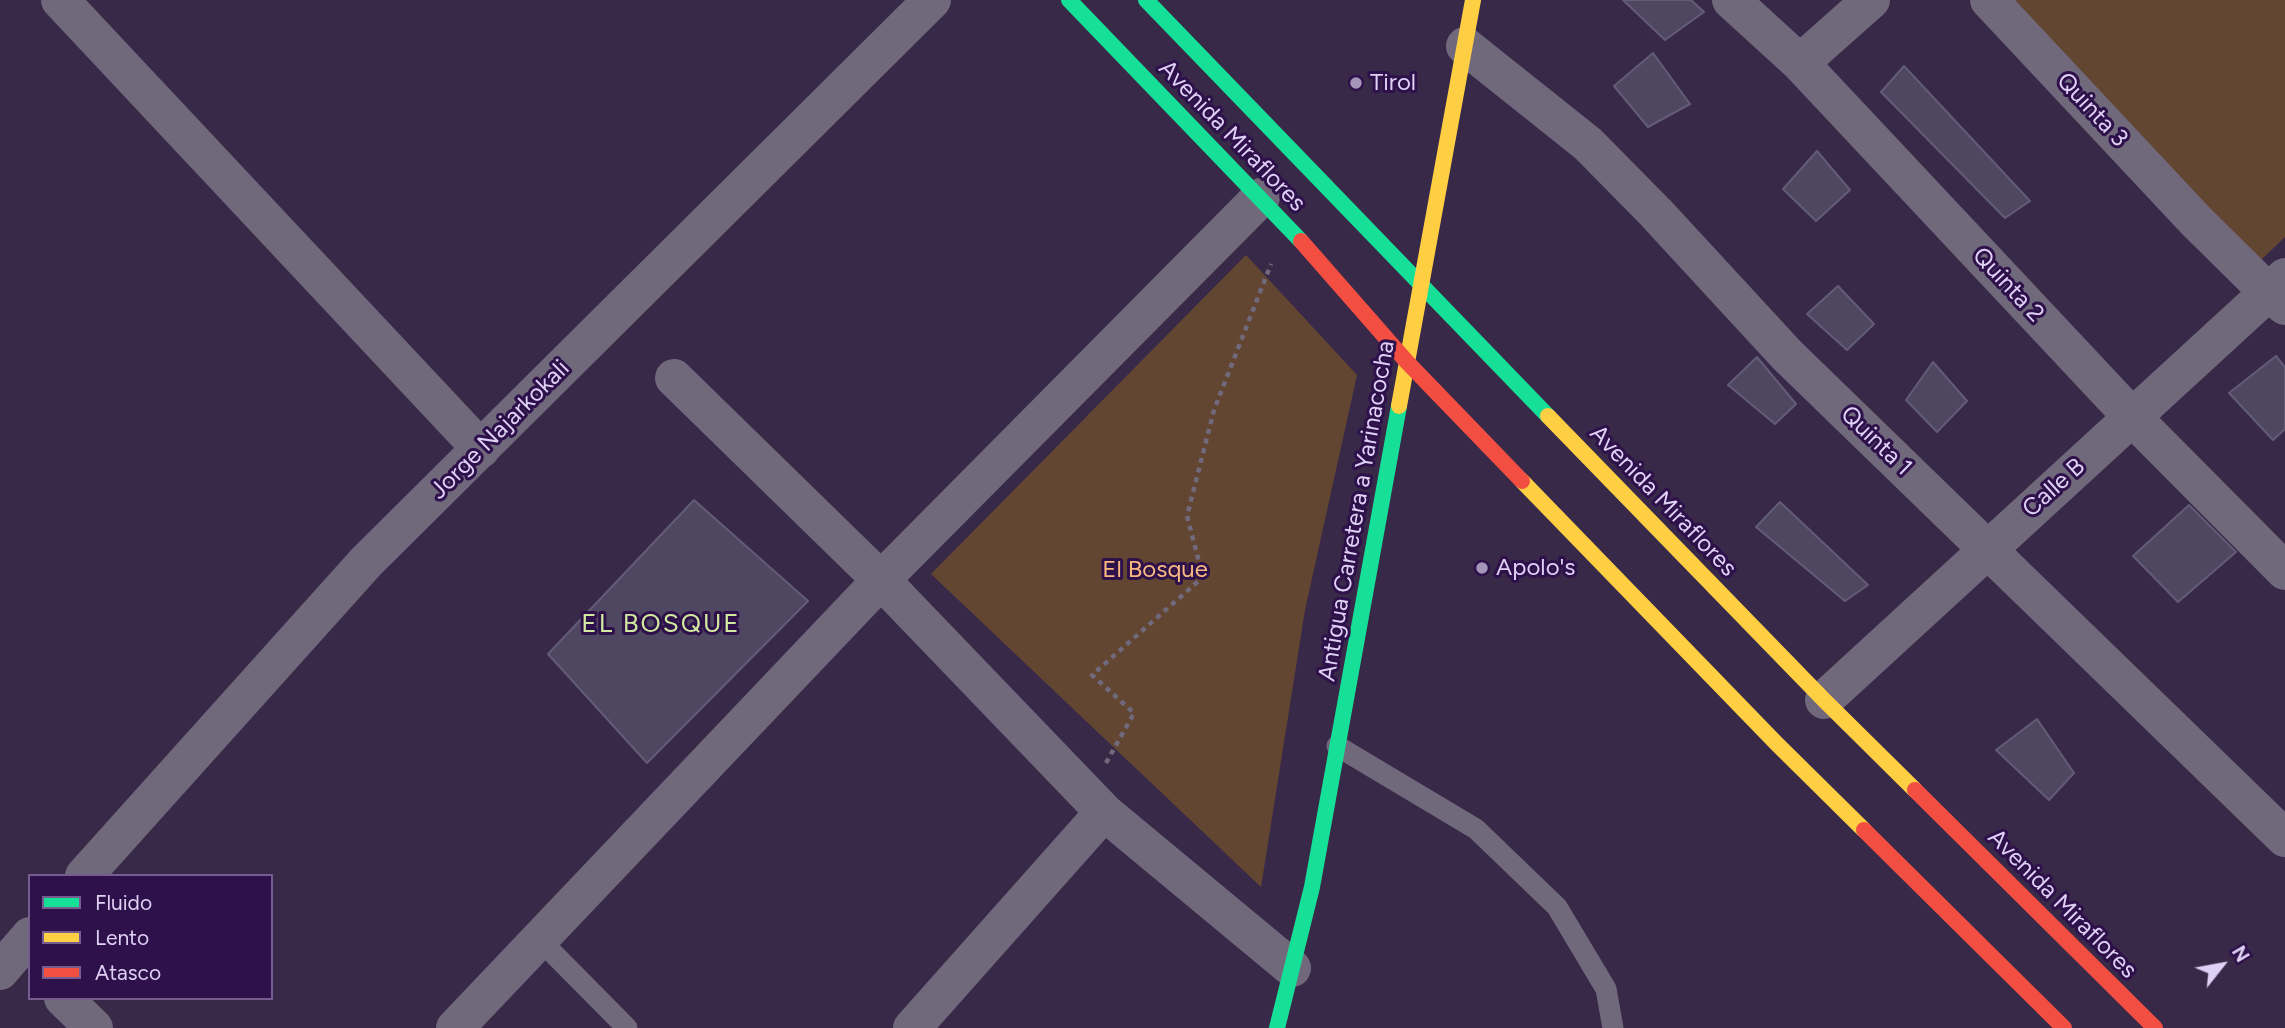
<!DOCTYPE html>
<html>
<head>
<meta charset="utf-8">
<style>
	body { margin:0 }
	#map { position:relative; width:2285px; height:1028px; overflow:hidden; background:#392949; font-family:Figtree,sans-serif }
	canvas { display:block }
	.legend { position:absolute; left:28px; top:874px; width:245px; height:126px; box-sizing:border-box; background:#2e114b; border:2px solid #755e8f; margin:0; padding:9px 12px; list-style:none; font-size:21px; color:#dfd1f5 }
	.legend li { display:flex; align-items:center; gap:14px; height:35px }
	.legend b { width:35px; border:2px solid #755e8f }
	.north { position:absolute; left:2187px; top:930px; width:70px; height:70px; -webkit-text-stroke:5px #2e114b; paint-order:stroke; rotate:59deg; font-size:19px; font-weight:700; line-height:28px; text-align:center; color:#dfd1f5 }
	.north::after { content:''; display:block; margin:auto; width:24px; height:32px; background:#dfd1f5; clip-path:polygon(50% 0,100% 100%,50% 72%,0 100%) }
</style>
</head>
<body>
<div id="map">
<canvas width="2285" height="1028"></canvas>
<ul class="legend">
<li><b style="height:9px;background:#16e098"></b>Fluido</li>
<li><b style="height:9px;background:#ffcf43"></b>Lento</li>
<li><b style="height:9px;background:#f24e42"></b>Atasco</li>
</ul>
<div class="north">N</div>
</div>
<script>
const context = document.querySelector('canvas').getContext('2d');
context.lineJoin = 'round';
function fillPath(path, color) { context.fillStyle = color; context.fill(path, 'evenodd'); }
function stroke(path, color, width, dash) { context.strokeStyle = color; context.lineWidth = width; context.lineCap = dash ? 'butt' : 'round'; context.setLineDash(dash || []); context.stroke(path); }
function write(font, color, halo, rows, align = 'center') {
  context.font = font + ' Figtree,sans-serif'; context.lineWidth = 6; context.setLineDash([]); context.textBaseline = 'middle'; context.strokeStyle = halo; context.fillStyle = color; for (const [text, x, y, turn = 0] of rows) {
    context.save(); context.translate(x, y); context.rotate((+turn || 0) * Math.PI / 180); context.textAlign = isNaN(turn) ? turn : align; if (halo) context.strokeText(text, 0, 0); context.fillText(text, 0, 0); context.restore();
  }
}
const green = new Path2D(`
	M1987,0H2285V237L2240,280Z
	M1246,255L1357,375L1305,610L1261,887L931,574Z`);
const building = new Path2D(`
	M1623,0H1691L1704,12L1665,40Z
	M1653,53L1690,104L1648,127L1614,86Z
	M1904,66L2030,201L2005,218L1881,92Z
	M1817,151L1850,190L1816,221L1783,189Z
	M1838,286L1874,324L1847,350L1807,314Z
	M2276,356L2285,367V429L2273,440L2229,393Z
	M1757,357L1796,404L1775,424L1728,385Z
	M1933,362L1967,401L1937,432L1906,400Z
	M694,500L808,601L647,763L548,654Z
	M1780,502L1868,585L1845,601L1756,527Z
	M2189,505L2236,552L2178,602L2133,556Z
	M2037,719L2074,773L2049,800L1996,750Z`);
const path = new Path2D(`
	M1106,763L1134,713L1092,675L1203,577L1187,516L1214,410L1271,264`);
const lane = new Path2D(`
	M1337,746L1476,829L1557,907L1606,989L1613,1028
	M540,940L627,1028`);
const street = new Path2D(`
	M60,0L481,449
	M1731,0L1800,63L2133,418L2285,571
	M1989,0L2196,221L2269,293L2285,306
	M1465,46L1588,144L1656,213L1787,355L2285,838
	M1800,63L1871,0
	M674,378L881,580L1104,812L1292,968
	M1824,700L2285,277
	M84,876L366,562L932,0
	M0,971L30,936
	M63,998L94,1028
	M455,1028L881,580L1261,197
	M912,1028L1104,812`);
const fast = new Path2D(`
	M1069,0L1301,241
	M1146,0L1548,416
	M1277,1028L1312,887L1399,406`);
const slow = new Path2D(`
	M1399,406L1473,0
	M1548,416L1824,700L1915,790
	M1522,481L1776,743L1864,830`);
const jam = new Path2D(`
	M1301,241L1407,362L1522,481
	M1915,790L2155,1028
	M1864,830L2064,1028`);
const markers = [
	[1356,83,7,"#a596b9"],
	[1482,568,7,"#a596b9"]
];
const poiNames = [
	["Tirol",1370,83],
	["Apolo's",1496,568]
];
const streetNames = [
	["Quinta 3",2092,110,47],
	["Avenida Miraflores",1232,136,46],
	["Quinta 2",2008,285,47],
	["Jorge Najarkokali",500,430,-45],
	["Quinta 1",1876,441,44],
	["Calle B",2054,488,-42],
	["Avenida Miraflores",1663,501,46],
	["Antigua Carretera a Yarinacocha",1357,511,-80],
	["Avenida Miraflores",2062,904,45]
];
const parkNames = [
	["El Bosque",1155,570]
];
const neighbourhoodNames = [
	["EL BOSQUE",661,624]
];
fillPath(green, '#634631');
fillPath(building, '#4f4762');
stroke(building, '#635c77', 2);
stroke(path, '#71697c', 4.5, [5, 5]);
stroke(lane, '#70687b', 21);
stroke(street, '#70687b', 38);
stroke(fast, '#16e098', 16);
stroke(slow, '#ffcf43', 16);
stroke(jam, '#f24e42', 16);
for (const [x, y, r, color] of markers) { const dot = new Path2D(); dot.arc(x, y, r, 0, 2 * Math.PI); context.fillStyle = color; context.fill(dot); stroke(dot, '#2e114b', 2.5); }
write('24px', '#dfd1f5', '#2e114b', poiNames, 'left');
write('24px', '#dfd1f5', '#2e114b', streetNames);
write('24px', '#f7b97f', '#2e114b', parkNames);
context.letterSpacing = '2px';
write('26px', '#d1ea9f', '#2e114b', neighbourhoodNames);
context.letterSpacing = '0px';
</script>
</body>
</html>
